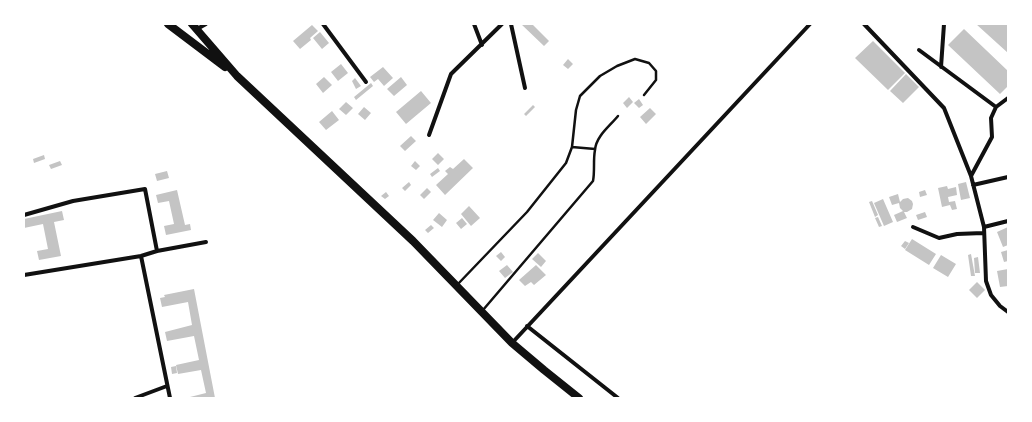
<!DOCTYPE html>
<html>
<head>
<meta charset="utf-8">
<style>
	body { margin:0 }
	#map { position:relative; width:1032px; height:422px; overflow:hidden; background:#fff; font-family:Cabin,sans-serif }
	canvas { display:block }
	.frame { position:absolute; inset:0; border:25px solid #fff; pointer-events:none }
</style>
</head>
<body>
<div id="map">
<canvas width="1032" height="422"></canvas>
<div class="frame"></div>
</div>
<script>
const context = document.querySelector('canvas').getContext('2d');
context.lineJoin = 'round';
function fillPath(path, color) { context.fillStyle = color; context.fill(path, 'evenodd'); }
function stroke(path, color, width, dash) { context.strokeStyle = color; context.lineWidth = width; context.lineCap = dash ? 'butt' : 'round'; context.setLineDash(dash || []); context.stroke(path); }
const building = new Path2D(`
	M521,24H532L549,41L544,46Z
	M976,24H1008V53Z
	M312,25L318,31L310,38L311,40L300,49L293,41Z
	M964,29L1008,71V86L1000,94L948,45Z
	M320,32L329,43L322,49L313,38Z
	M873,41L905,73L888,90L855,58Z
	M568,59L573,64L568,69L563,65Z
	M341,64L348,73L338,81L331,72Z
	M383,67L393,78L384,86L378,79L374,82L370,77Z
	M906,74L919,87L903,103L890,91Z
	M324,77L332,85L323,93L316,84Z
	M401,77L407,85L394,96L387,89Z
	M355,78L361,86L356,89L352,81Z
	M371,83L373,86L356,100L354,97Z
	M421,91L431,103L406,124L396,112Z
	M629,97L633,102L627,108L623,103Z
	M639,99L643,105L639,108L634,103Z
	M346,102L353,108L346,115L339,109Z
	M533,105L535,107L526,116L524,114Z
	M364,107L371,113L365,120L358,114Z
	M650,108L656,114L646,124L640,117Z
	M332,111L339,120L326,130L319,122Z
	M411,136L416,141L405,151L400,146Z
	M438,153L444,159L438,165L432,159Z
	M44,155L45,159L34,163L33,159Z
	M464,159L473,168L445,195L436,185L448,174L445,171L450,167L453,169Z
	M60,161L62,165L51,169L49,165Z
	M415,161L420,166L416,170L411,166Z
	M438,168L440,171L432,177L430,174Z
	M167,171L169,178L157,181L155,174Z
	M409,182L411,185L405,191L402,188Z
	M966,182L970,198L961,200L958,184Z
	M947,186L948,189L956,187L957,195L948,197L949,202L955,201L957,209L952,210L950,205L942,207L938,188Z
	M427,188L431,192L424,199L420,195Z
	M177,190L185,225L190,224L191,230L166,235L164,226L174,224L169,201L158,203L156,195Z
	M925,190L927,195L920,197L919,192Z
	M386,192L389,196L385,199L381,196Z
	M898,194L900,202L903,199L908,198L912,201L913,204L912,209L907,212H904L907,218L897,222L894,215L903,211L900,208L899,203L892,205L889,197Z
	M883,199L893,222L884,226L874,203Z
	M872,201L878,215L875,217L869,202Z
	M469,206L480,218L471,226L461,214Z
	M62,211L64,220L54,222L61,256L39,260L37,251L48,249L43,224L24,228V219Z
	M925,212L927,217L918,220L916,215Z
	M439,213L447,220L442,227L433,220Z
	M878,217L882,226L879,227L875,218Z
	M462,218L467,224L461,229L456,223Z
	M431,225L434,228L428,233L425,230Z
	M1008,227V245L1003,247L997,232Z
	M912,239L936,254L929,265L905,250Z
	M905,241L909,243L905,249L901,246Z
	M1008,250V261L1004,262L1001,252Z
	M501,252L505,257L501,261L496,256Z
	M538,253L546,261L541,267L532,259Z
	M971,254L975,276H971L968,255Z
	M941,255L956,264L948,277L933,268Z
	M978,257L980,273H975L974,258Z
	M507,265L513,272L505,278L499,271Z
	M536,265L546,275L534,285L531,282L525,286L519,280Z
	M1008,269V286L1000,287L997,271Z
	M977,282L985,290L977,298L969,290Z
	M194,289L215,398H186L206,393L201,370L178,374L176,365L199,360L194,336L167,341L165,332L192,325L188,302L162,307L160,298L165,297L164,295Z
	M176,366L177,373L172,374L171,367Z`);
const service = new Path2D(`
	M572,147L595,149
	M457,285L527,212L566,163L572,147L576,110L580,96L600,76L617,66L635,59L649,63L656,71V80L644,95
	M483,310L593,181C595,171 593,160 595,150C596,136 610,126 618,116`);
const minor = new Path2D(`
	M323,24L366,82
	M474,24L482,45
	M511,24L525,88
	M864,24L944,108L971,176L984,227L986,281L991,295L1000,306L1008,312
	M197,29L206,24
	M919,50L996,107L1008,98
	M941,67L944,24
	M429,135L451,74L502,24
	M971,176L992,137L991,118L996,107
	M973,185L1008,177
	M24,215L73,201L145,189L157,251
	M913,227L939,238L957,234L983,233
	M984,227L1008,221
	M141,256L170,398
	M24,275L141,256L157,251L206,242
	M527,326L618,398
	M512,343L810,24
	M135,398L167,386`);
const trunk = new Path2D(`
	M168,24L225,67
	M192,24L237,76L413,241L512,343L544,370L579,398`);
fillPath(building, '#c4c4c4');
stroke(service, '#111', 2.5);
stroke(minor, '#111', 4);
stroke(trunk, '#111', 8);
</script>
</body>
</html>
